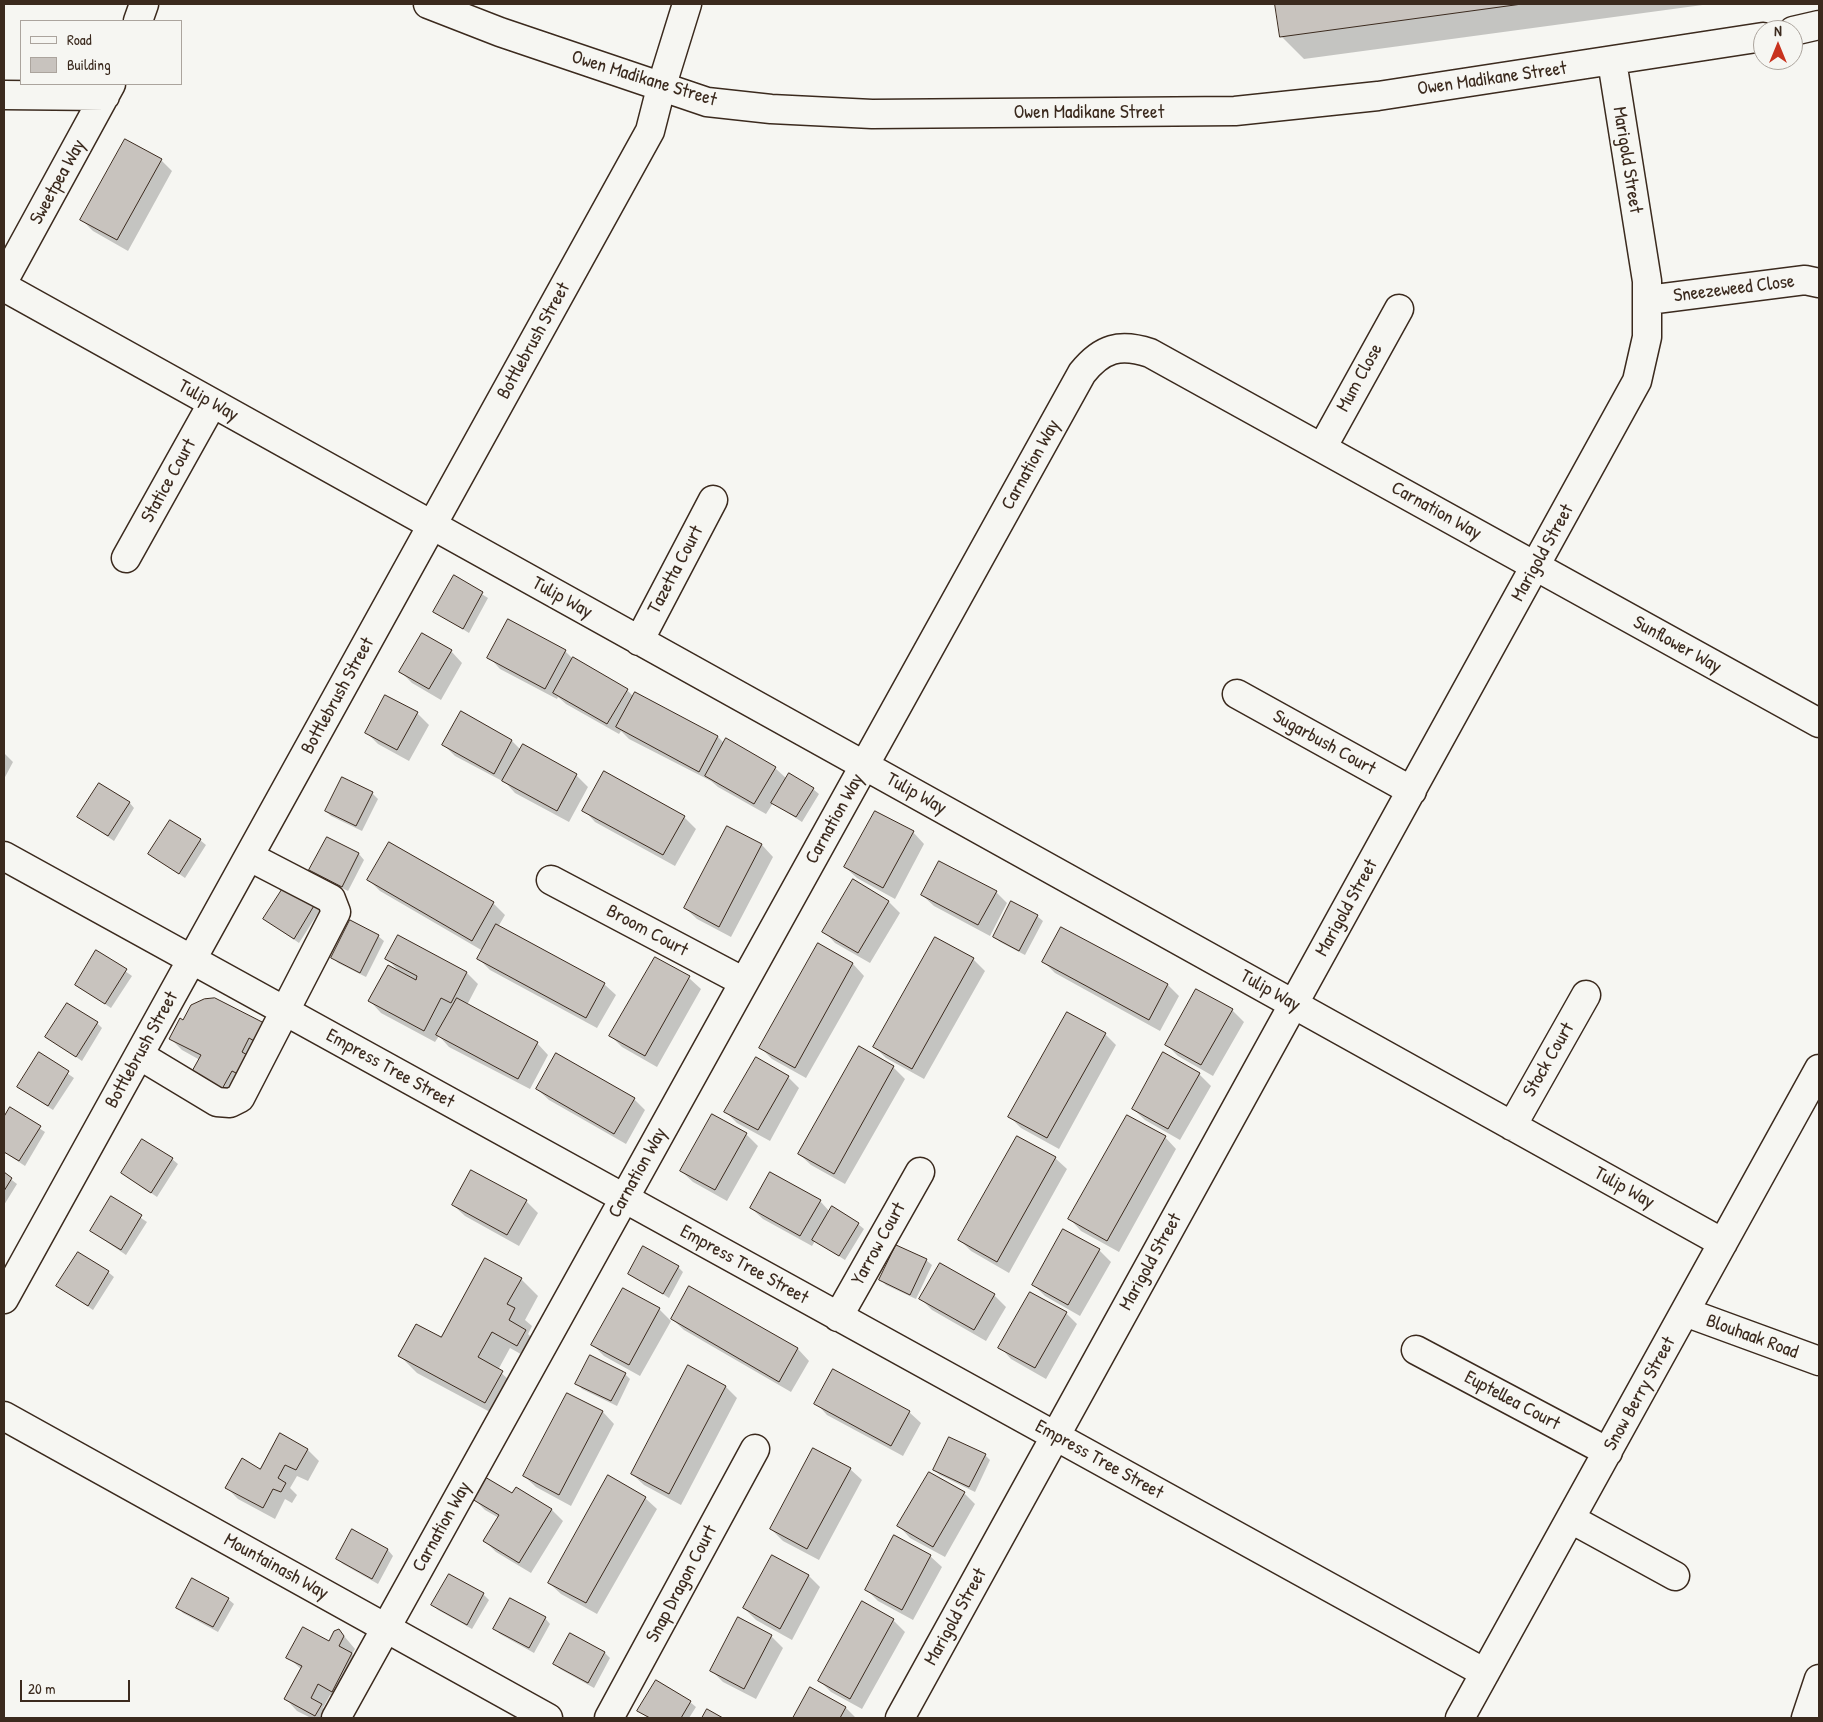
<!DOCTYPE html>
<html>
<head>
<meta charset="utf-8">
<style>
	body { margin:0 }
	#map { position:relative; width:1823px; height:1722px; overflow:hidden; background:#f6f6f2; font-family:"Patrick Hand",sans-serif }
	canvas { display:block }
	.frame { position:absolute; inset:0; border:5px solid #3b2a1e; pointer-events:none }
	.legend { position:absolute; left:20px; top:20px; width:162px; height:65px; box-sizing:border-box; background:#f6f6f2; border:1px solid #aba49d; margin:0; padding:6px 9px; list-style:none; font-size:15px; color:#3b2a1e }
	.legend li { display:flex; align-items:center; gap:10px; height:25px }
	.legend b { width:25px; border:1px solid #aba49d }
	.north { position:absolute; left:1753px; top:20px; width:50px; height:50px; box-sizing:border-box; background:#f6f6f2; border:1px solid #aba49d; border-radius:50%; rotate:0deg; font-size:14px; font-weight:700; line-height:20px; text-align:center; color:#3b2a1e }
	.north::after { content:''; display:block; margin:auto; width:18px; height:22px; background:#c8321e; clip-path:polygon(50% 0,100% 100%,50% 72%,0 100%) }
	.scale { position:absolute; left:20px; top:1680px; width:110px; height:22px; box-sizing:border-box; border:2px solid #3b2a1e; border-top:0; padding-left:6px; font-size:15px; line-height:18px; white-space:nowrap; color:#3b2a1e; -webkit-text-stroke:4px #f6f6f2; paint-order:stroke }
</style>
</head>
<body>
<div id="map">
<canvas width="1823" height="1722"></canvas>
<div class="frame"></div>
<ul class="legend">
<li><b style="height:6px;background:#f6f6f2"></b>Road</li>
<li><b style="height:14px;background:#c8c3be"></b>Building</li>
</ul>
<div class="north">N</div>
<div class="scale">20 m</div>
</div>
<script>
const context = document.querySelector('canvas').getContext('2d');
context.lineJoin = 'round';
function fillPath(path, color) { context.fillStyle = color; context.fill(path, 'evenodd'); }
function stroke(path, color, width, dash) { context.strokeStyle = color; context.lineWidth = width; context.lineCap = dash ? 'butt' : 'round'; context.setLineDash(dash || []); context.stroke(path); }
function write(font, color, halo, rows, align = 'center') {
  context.font = font + ' "Patrick Hand",sans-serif'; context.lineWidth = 4.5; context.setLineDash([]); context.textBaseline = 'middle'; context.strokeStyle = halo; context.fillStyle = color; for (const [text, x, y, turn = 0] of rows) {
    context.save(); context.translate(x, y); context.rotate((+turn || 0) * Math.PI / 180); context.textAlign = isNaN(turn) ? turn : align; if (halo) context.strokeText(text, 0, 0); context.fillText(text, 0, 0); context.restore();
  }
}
const shadow = new Path2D(`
	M1276,4H1710L1304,59L1281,36Z
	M161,160L172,171L128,251L93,231L82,220Z
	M455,577L488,598L469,633L435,612Z
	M451,651L462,663L441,700L412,683L401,672Z
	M565,651L573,659L627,690L634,697L636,693L718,737L725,744L775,768L787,779L813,789L819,794L802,822L773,803L766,814L718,787L711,781L629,739L621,731L619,734L566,704L558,697L557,699L500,669L489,657Z
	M386,696L417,713L429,725L409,761L378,744L367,733Z
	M512,741L521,750L576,775L588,787L569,822L515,793L506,783L455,756L444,745Z
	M4,753L13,762L4,779Z
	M342,778L372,793L378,799L362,831L331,816L326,811Z
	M129,802L134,808L114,841L79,817Z
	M584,810L684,817L696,829L675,866L595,822Z
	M727,827L762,845L773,857L731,937L697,919L685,908Z
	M913,832L924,844L895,899L857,878L845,867Z
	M328,838L359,854L364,860L348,891L316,875L311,869Z
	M200,840L206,845L185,878L150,854Z
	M390,843L493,903L505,915L498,927L604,984L616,995L597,1028L490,970L479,959L483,951L380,891L369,880Z
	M996,892L1007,903L990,936L934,906L922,895Z
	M889,902L900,913L870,963L835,943L824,931Z
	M315,905L320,910L299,943L264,919Z
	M1037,916L1043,921L1025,955L1000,942L994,937Z
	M378,936L384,941L366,977L338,963L333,958Z
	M818,945L853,964L864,976L806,1078L772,1059L761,1048Z
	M97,951L132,976L111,1008L76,985Z
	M387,959L467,973L478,984L467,1005L537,1043L548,1055L530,1089L449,1047L439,1036L435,1042L381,1013L370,1001L399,971Z
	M655,959L689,978L701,989L657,1067L622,1047L611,1036Z
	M973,959L985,971L924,1079L886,1058L875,1047Z
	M1044,962L1168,985L1179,996L1160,1031L1055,973Z
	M1197,990L1232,1010L1244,1022L1213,1076L1178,1056L1166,1044Z
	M183,1022L265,1025L234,1100L204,1084L200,1060L182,1050L171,1039Z
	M97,1023L102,1028L82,1061L47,1037Z
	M1105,1034L1116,1045L1059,1149L1021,1128L1010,1117Z
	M39,1054L74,1078L53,1110L18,1087Z
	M1164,1054L1199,1074L1211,1086L1180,1140L1145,1120L1133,1109Z
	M893,1067L905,1079L845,1184L811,1165L799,1154Z
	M788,1077L799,1088L770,1141L737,1123L726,1112Z
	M537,1089L634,1099L645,1110L626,1144L549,1100Z
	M10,1109L45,1132L25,1166L4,1152V1119Z
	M713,1115L746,1134L758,1146L727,1201L693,1182L681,1171Z
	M1165,1137L1176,1149L1119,1252L1081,1231L1070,1219Z
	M1055,1158L1067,1169L1009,1273L971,1251L960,1240Z
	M172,1159L178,1164L157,1197L122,1173Z
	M4,1174L17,1184L4,1205Z
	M111,1198L147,1222L126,1255L91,1231Z
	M526,1201L538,1213L519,1246L465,1216L453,1205Z
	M820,1201L830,1212L858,1224L864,1229L845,1260L815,1241L812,1246L763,1219L751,1208Z
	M1099,1250L1111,1262L1080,1316L1045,1296L1033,1284Z
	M926,1260L932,1265L916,1299L886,1285L881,1280Z
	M940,1264L994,1295L1006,1307L986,1341L932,1310L921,1299Z
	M678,1267L683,1272L669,1298L629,1273Z
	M108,1272L114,1277L93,1310L58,1286Z
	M521,1279L538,1296L525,1320L532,1326L528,1334L542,1348L535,1362L510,1348L498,1370L519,1389L503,1419L417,1373L400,1356L441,1339Z
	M690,1288L798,1349L809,1361L791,1392L684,1330L672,1319Z
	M624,1290L659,1309L671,1321L640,1376L604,1356L593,1345Z
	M1066,1313L1077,1324L1046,1379L1011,1359L1000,1347Z
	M688,1367L726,1387L737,1398L681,1505L644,1485L632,1474Z
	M625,1374L630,1379L617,1406L582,1389L577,1383Z
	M568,1394L603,1412L614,1424L571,1506L536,1487L524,1476Z
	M816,1403L909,1412L921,1423L903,1456L827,1415Z
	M308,1450L319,1461L308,1481L297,1476L290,1488L297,1495L292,1503L285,1499L275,1519L238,1499L227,1488Z
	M985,1455L990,1460L975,1492L940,1475L934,1470Z
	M850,1469L862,1480L819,1560L783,1541L771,1529Z
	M964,1493L975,1504L945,1557L910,1538L899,1526Z
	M513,1495L552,1510L563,1521L531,1573L496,1552L485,1541L499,1518L485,1510L474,1499Z
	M645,1498L657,1509L597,1614L561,1594L549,1583Z
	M353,1531L388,1550L393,1556L378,1584L343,1564L337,1559Z
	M930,1556L942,1567L913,1620L878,1601L867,1590Z
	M772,1557L809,1576L820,1587L792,1640L756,1620L744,1608Z
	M483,1594L489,1600L472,1629L438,1610L433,1605Z
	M228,1599L234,1604L218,1632L183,1613L178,1608Z
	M545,1618L550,1624L534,1653L500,1634L495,1629Z
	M893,1620L905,1632L862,1709L831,1692L819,1680Z
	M339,1630L355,1649L352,1654L363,1666L343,1702L330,1695L323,1708L331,1718H311L297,1711L286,1699L302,1670L288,1657L329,1643Z
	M571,1634L605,1653L610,1658L594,1688L560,1669L554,1664Z
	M771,1636L783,1648L756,1699L723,1682L712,1671Z
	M810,1689L846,1708L856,1718H795Z
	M690,1702L696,1707L689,1718H648L639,1711Z`);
const building = new Path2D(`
	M1275,4H1522L1280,37Z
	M125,139L162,159L117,240L80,220Z
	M454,575L483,592L463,629L433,612Z
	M508,619L566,650L545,689L487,658Z
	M422,633L452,650L429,689L399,672Z
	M573,657L628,689L607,724L553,693Z
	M635,692L718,736L699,772L616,727Z
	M385,695L418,712L397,750L365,733Z
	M461,711L512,740L494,774L442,745Z
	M726,738L776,767L754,804L705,776Z
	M523,744L577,774L557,811L502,781Z
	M604,771L685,816L663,855L582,811Z
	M789,773L814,788L796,817L771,803Z
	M342,777L373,792L356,826L325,811Z
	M99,783L130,802L108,836L77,817Z
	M875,811L914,831L883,888L844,867Z
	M170,820L201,839L179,874L148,854Z
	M727,826L762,844L719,927L684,908Z
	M327,837L359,853L342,887L309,870Z
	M389,842L494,902L472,941L367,880Z
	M939,861L997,891L978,925L921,895Z
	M853,879L889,901L858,953L822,932Z
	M285,885L315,904L294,939L263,919Z
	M1011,901L1038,915L1019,951L993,937Z
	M350,920L379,935L360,973L331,958Z
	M496,924L605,983L586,1018L477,959Z
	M1061,927L1168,984L1149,1020L1042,962Z
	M398,935L467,972L451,1003L441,998L424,1031L368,1001L388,965L416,980L417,976L385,959Z
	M935,937L974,958L912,1069L873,1047Z
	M818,943L853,963L795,1068L759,1048Z
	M96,950L127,969L105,1004L75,985Z
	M655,957L690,976L645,1056L609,1036Z
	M1196,989L1233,1009L1201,1065L1165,1045Z
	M215,998L266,1024L256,1042L249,1038L242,1052L249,1056L240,1075L232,1071L222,1089L191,1073L201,1055L169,1039L180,1018L183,1020L191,1005L204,999Z
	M457,998L538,1042L518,1079L436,1035Z
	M67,1003L98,1022L76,1057L45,1037Z
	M1067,1012L1106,1033L1047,1138L1008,1117Z
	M859,1046L894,1066L834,1174L798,1154Z
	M39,1052L69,1071L48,1106L17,1087Z
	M1163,1052L1200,1073L1168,1129L1132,1109Z
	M556,1053L635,1098L614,1134L536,1089Z
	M756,1057L789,1076L758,1130L724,1112Z
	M10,1107L41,1126L19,1161L4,1152V1117Z
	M712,1114L747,1133L715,1190L680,1171Z
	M1127,1115L1166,1136L1107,1241L1068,1219Z
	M1017,1136L1056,1157L997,1262L958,1240Z
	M142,1139L173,1158L151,1193L121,1173Z
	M471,1170L527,1200L507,1235L452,1205Z
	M4,1172L12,1178L4,1191Z
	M770,1172L821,1200L800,1236L750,1208Z
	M111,1196L142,1215L121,1250L90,1231Z
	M832,1206L859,1223L839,1256L812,1240Z
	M1063,1229L1100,1249L1068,1305L1032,1285Z
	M896,1245L927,1259L910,1295L879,1280Z
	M643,1246L679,1266L663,1294L628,1274Z
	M78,1252L109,1271L88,1306L56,1286Z
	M485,1258L522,1278L507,1304L515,1308L509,1320L526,1330L517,1346L492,1332L478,1357L503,1371L485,1403L398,1356L416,1324L441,1337Z
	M940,1263L995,1294L974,1330L919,1299Z
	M689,1286L798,1348L779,1382L671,1319Z
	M623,1288L660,1308L629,1365L591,1345Z
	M1030,1292L1067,1312L1035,1368L998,1348Z
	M590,1355L626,1373L611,1401L575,1384Z
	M688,1365L726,1386L669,1494L631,1474Z
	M833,1369L910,1411L891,1446L814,1404Z
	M567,1393L603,1411L559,1495L523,1476Z
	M280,1433L308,1449L296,1470L285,1465L278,1478L286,1483L281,1492L273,1489L263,1508L225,1488L242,1458L260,1469Z
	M949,1437L986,1454L969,1487L933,1470Z
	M813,1448L851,1468L807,1549L770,1529Z
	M929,1472L965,1492L933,1547L897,1526Z
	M608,1475L646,1497L586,1603L548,1583Z
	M485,1477L512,1493L516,1487L552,1509L519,1563L483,1541L499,1515L472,1499Z
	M352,1529L388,1549L372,1579L336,1559Z
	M894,1535L931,1555L902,1610L865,1590Z
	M772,1555L809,1575L780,1629L743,1608Z
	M449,1574L484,1593L467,1625L431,1605Z
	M192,1578L229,1598L213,1627L176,1608Z
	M510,1598L546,1617L529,1648L493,1629Z
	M862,1601L894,1619L850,1699L818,1681Z
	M738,1617L772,1635L744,1689L710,1671Z
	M303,1627L329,1641L334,1631L339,1629L344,1636L339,1646L352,1653L332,1692L318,1684L311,1698L322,1704L315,1716L284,1699L302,1666L286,1658Z
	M570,1633L605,1652L588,1683L553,1664Z
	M656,1680L691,1701L681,1718H650L637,1711Z
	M810,1687L846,1707L840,1718H793Z
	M707,1709L723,1718H702Z`);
const minor = new Path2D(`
	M428,4L500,32L707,102L771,109L872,114L1235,111L1378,96L1763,37
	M138,21L144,4
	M1793,31L1819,25
	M4,95L105,96
	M4,280L111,84
	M4,287L1723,1243
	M1648,300L1805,280L1819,283
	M1322,448L1399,309
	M126,558L212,404
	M639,641L713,500
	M1237,694L1412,791
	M4,856L1485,1673
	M551,880L744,982
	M139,1055L217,1102L230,1103L240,1098L336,912L331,899L250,857
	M1512,1126L1586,995
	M4,1299L650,131L661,88L687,4
	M1685,1312L1819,1361
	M838,1317L920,1172
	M1416,1350L1608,1452
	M4,1416L548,1718
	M1571,1519L1675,1576
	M336,1718L1082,373C1102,348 1120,343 1150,353L1819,723
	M609,1718L755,1449
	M900,1718L1637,381L1647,337V281L1612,61
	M1460,1718L1819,1069
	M1806,1718L1819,1679`);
const streetNames = [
	["Owen Madikane Street",644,79,17],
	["Owen Madikane Street",1492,79,-8],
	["Owen Madikane Street",1089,113],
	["Marigold Street",1627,160,81],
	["Sweetpea Way",58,182,-61],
	["Sneezeweed Close",1734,289,-7],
	["Bottlebrush Street",534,341,-61],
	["Mum Close",1360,378,-61],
	["Tulip Way",208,401,29],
	["Carnation Way",1031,465,-61],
	["Statice Court",169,481,-61],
	["Carnation Way",1436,511,29],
	["Marigold Street",1543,553,-61],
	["Tazetta Court",676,570,-62],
	["Tulip Way",562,598,29],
	["Sunflower Way",1677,645,29],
	["Bottlebrush Street",338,696,-61],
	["Sugarbush Court",1324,743,29],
	["Tulip Way",916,794,29],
	["Carnation Way",835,819,-61],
	["Marigold Street",1347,908,-61],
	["Broom Court",647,931,28],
	["Tulip Way",1270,991,29],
	["Bottlebrush Street",142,1050,-61],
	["Stock Court",1549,1060,-60],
	["Empress Tree Street",390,1069,29],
	["Carnation Way",638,1173,-61],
	["Tulip Way",1624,1188,29],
	["Yarrow Court",879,1244,-61],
	["Marigold Street",1151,1262,-61],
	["Empress Tree Street",744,1265,29],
	["Blouhaak Road",1752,1337,20],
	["Snow Berry Street",1640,1394,-61],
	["Euptellea Court",1512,1401,28],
	["Empress Tree Street",1099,1460,29],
	["Carnation Way",442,1527,-61],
	["Mountainash Way",276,1567,29],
	["Snap Dragon Court",682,1584,-62],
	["Marigold Street",956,1617,-61]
];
fillPath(shadow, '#0003');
fillPath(building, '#c8c3be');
stroke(building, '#3b2a1e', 1);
stroke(minor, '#3b2a1e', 31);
stroke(minor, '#f6f6f2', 28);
write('19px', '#3b2a1e', '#f6f6f2', streetNames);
</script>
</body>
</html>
